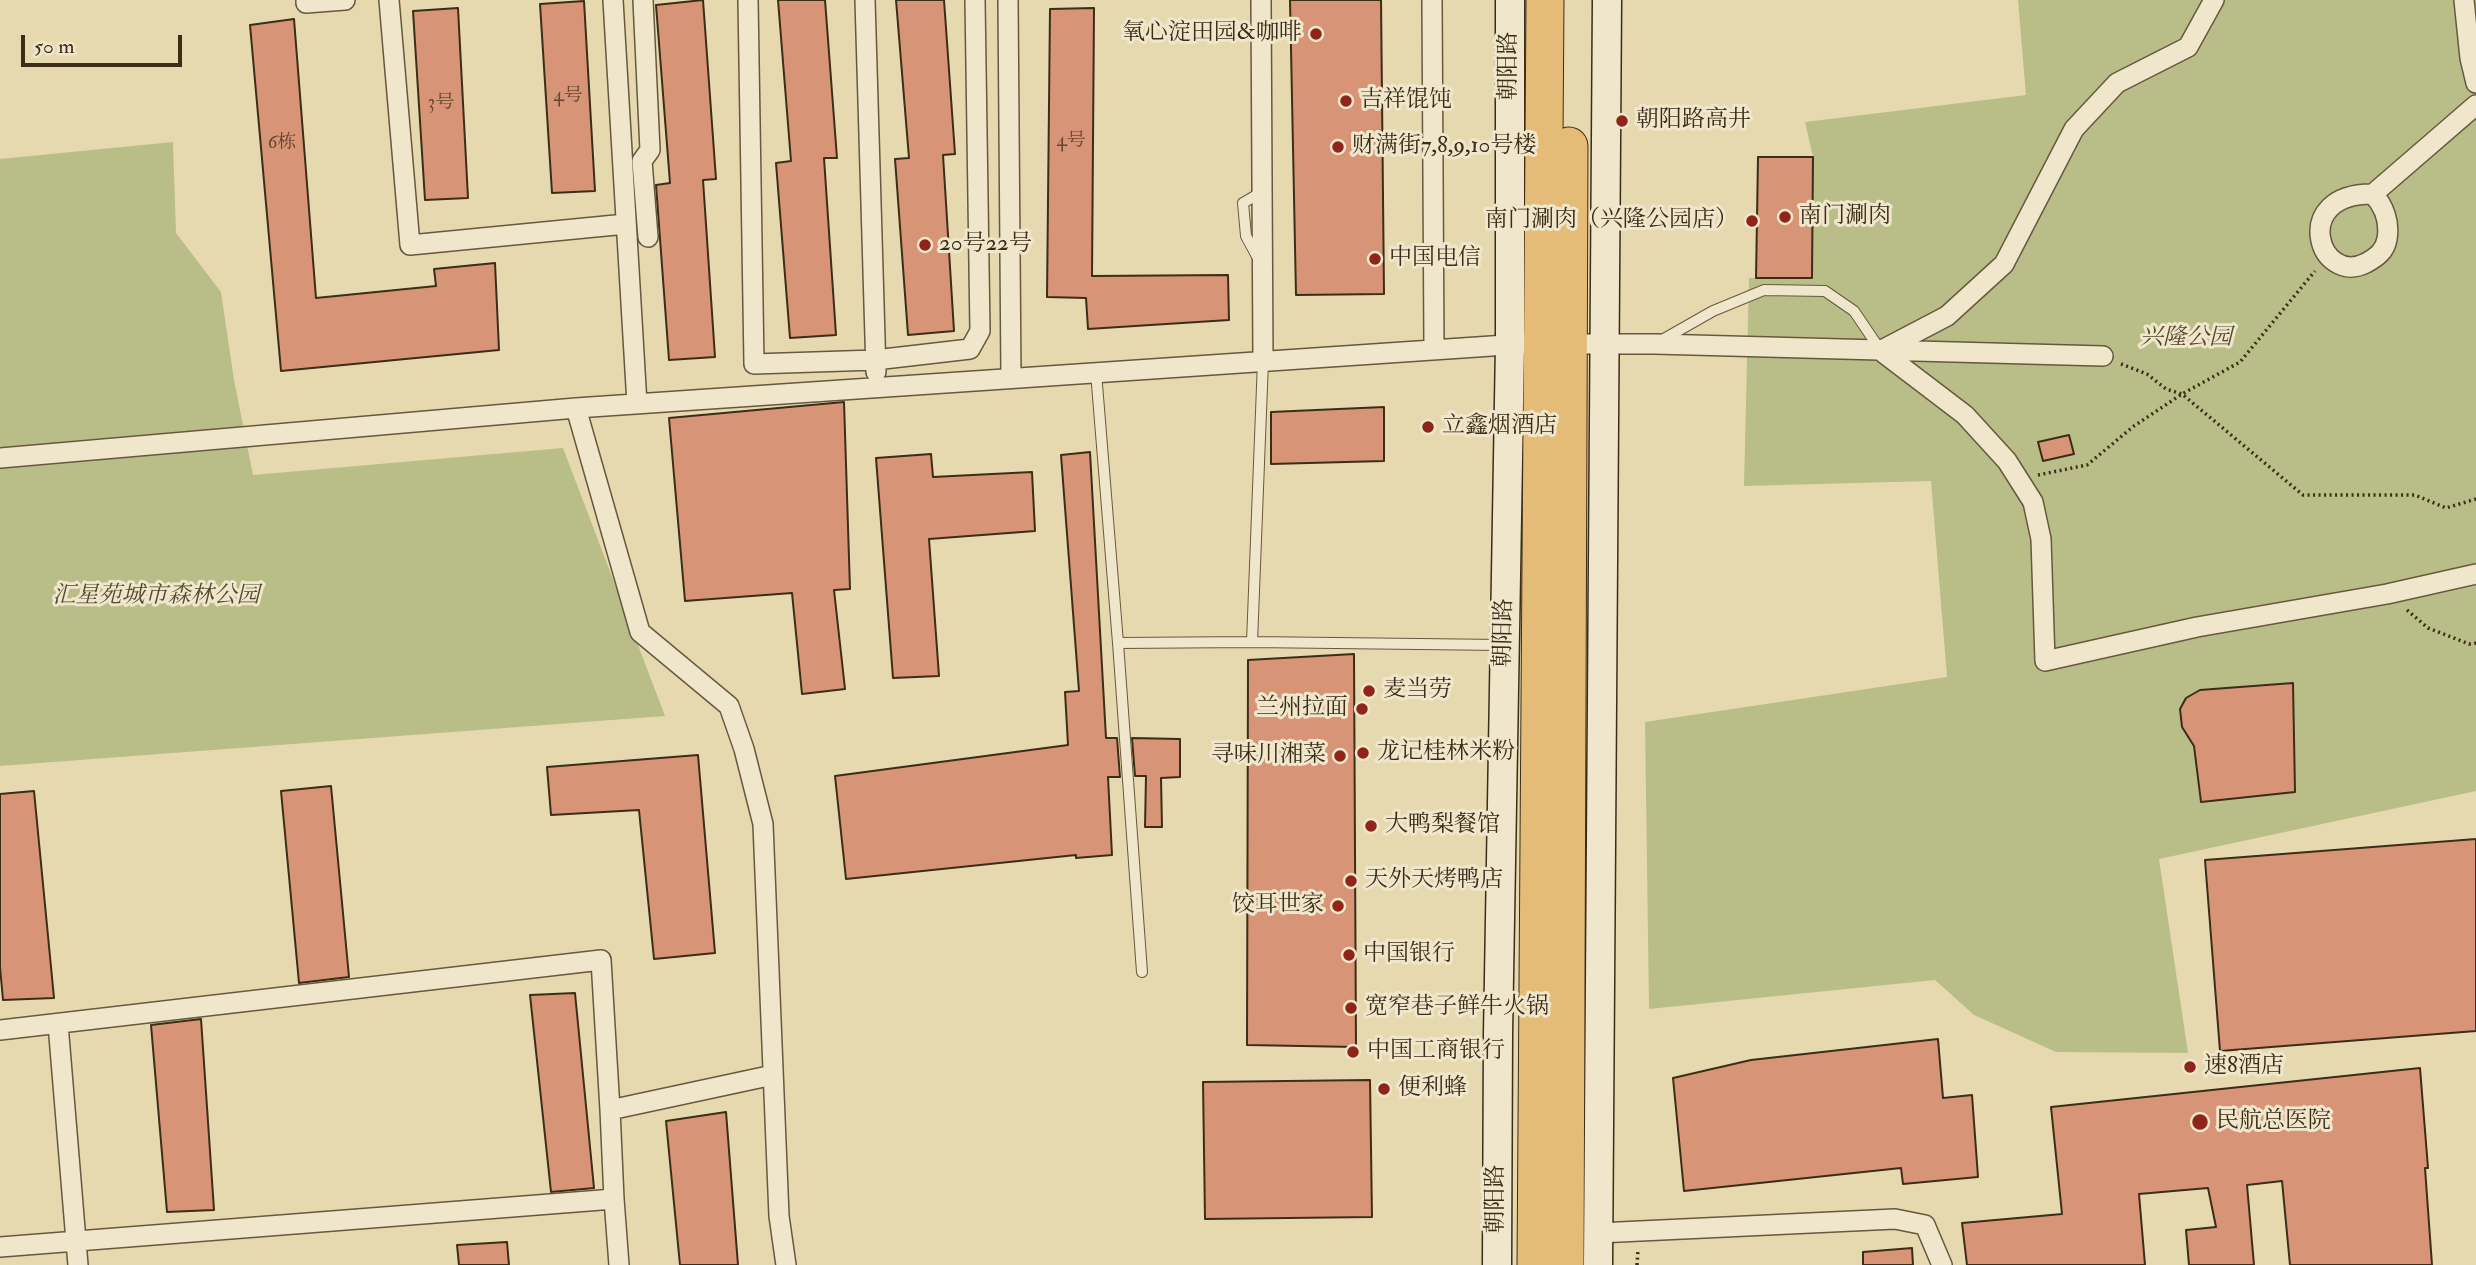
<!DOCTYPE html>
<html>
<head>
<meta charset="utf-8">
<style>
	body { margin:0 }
	#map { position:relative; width:2476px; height:1265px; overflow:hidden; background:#e7d9af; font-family:"IM FELL Double Pica",serif }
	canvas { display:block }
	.scale { position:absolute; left:21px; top:35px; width:161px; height:32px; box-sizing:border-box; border:4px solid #3c2d18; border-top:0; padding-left:9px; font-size:21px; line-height:24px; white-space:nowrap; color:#3c2d18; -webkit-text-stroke:5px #efe6cb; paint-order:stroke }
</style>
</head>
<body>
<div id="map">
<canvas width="2476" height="1265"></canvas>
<div class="scale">50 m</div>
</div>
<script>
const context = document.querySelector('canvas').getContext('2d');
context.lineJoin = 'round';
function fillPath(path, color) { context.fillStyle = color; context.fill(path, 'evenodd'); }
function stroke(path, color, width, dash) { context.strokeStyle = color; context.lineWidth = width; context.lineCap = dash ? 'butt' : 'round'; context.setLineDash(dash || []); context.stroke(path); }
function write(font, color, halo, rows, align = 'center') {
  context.font = font + ' "IM FELL Double Pica","Noto Serif SC",serif'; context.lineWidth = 6; context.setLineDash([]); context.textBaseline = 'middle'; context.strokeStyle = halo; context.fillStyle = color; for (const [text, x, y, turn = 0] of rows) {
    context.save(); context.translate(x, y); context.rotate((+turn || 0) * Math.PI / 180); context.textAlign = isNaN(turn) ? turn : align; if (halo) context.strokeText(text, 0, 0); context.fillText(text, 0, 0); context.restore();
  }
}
const green = new Path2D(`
	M2018,0H2476V791L2159,859L2188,1053L2056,1052L1974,1015L1935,980L1649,1009L1645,722L1947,677L1931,481L1744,486L1749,278H1812L1813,157L1805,122L2026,95Z
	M173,142L176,233L221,292L234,380L253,475L563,448L665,716L0,766V159Z`);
const building = new Path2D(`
	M703,0L716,179L703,180L715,357L669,360L656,185L670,183L656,5Z
	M778,0H825L837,158H824L836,335L790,338L776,163L791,161Z
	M896,0H944L955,154L943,155L954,331L908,335L895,159L909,158Z
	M1290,0H1381L1384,294L1296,295Z
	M584,1L595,191L552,193L540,4Z
	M458,8L468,198L425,200L413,11Z
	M1094,8L1092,276L1228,275L1229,320L1088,329L1086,298L1047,297L1050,9Z
	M294,19L316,298L436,286L434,269L495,263L499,350L281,371L250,25Z
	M1758,157H1813L1812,278H1756Z
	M844,402L850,589L834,590L845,689L802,694L792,593L685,601L669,418Z
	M1384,407V461L1271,464V412Z
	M2069,435L2074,454L2043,461L2038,442Z
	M1090,452L1106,738H1117L1120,777H1108L1112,855L1076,858V855L846,879L835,776L1068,745L1065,692L1079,691L1061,455Z
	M931,454L933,477L1032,472L1035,531L929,539L939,676L893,678L876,458Z
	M1354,654L1356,1047L1247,1045L1248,660Z
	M2293,683L2295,792L2201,802L2194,746L2182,727L2180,709L2186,698L2200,690Z
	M1132,738L1180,739V777L1161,778L1162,827H1145L1146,776H1135Z
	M698,755L715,953L654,959L639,810L551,815L547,767Z
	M331,786L349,977L299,983L281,791Z
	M34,791L54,998L3,1000L0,967V794Z
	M2476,839V1031L2220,1051L2205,860Z
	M575,993L594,1188L551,1192L530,995Z
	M201,1019L214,1210L167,1212L151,1025Z
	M1938,1039L1943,1098L1972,1095L1978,1177L1903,1184L1901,1168L1684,1191L1673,1078L1751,1060Z
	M2420,1068L2428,1168H2425L2432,1265H2290L2282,1181L2247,1185L2254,1265H2189L2186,1230L2216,1227L2208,1188L2139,1194L2145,1265H1967L1962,1223L2062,1214L2051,1107Z
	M1370,1080L1372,1217L1205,1219L1203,1082Z
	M726,1112L738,1265H680L666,1121Z
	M507,1242L509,1265H459L457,1245Z
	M1912,1248L1913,1265H1863V1252Z`);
const path = new Path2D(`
	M2121,364L2147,374L2166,389L2182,394L2303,495H2415L2446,508L2476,499
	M2038,475L2087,465L2134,426L2182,394L2240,362L2315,271
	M2407,610L2428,628L2469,644L2476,643
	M1637,1265L1638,1250`);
const lane = new Path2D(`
	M1259,260L1246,236L1243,203L1262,192
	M1662,340L1713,311L1764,290L1825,291L1854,311L1881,351
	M1096,372L1118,643L1252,642L1263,361
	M1252,642L1501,645
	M1118,643L1142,972`);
const street = new Path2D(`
	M306,0V3L345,0
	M389,0L410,245L626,224
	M613,0L637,404
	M643,0L650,150L642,161L648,237
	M748,0L754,364L875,360L970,349L980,331L975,0
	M865,0L876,372
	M1008,0L1011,378
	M1261,0L1263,361
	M1432,0L1434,349
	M2464,0L2470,58L2476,83
	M2373,194C2384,206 2390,222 2387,239C2385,251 2377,257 2366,263C2319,287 2289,193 2373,194L2476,105
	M1561,344H1655L2103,356
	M1882,350L1947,316L2004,264L2074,129L2117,83L2188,47L2214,0
	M1881,351L1965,415L2007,461L2033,502L2041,539L2045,661L2197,627L2387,594L2476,574
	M576,408L640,632L729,706L744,749L763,824L779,1216L786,1265
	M0,458L576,408L1521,344
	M58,1024L78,1265
	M0,1030L601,960L610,1110
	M614,1199L619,1265
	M1598,1233L1895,1219L1925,1225L1942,1265
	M0,1247L614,1199L610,1110L773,1075`);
const secondary = new Path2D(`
	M1497,1265L1498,1034L1510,344V0
	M1598,1265L1607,0`);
const highway = new Path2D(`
	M1536,1265L1545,0
	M1565,1265L1569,146`);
const markers = [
	[1316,34,7,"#8f2418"],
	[1346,101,7,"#8f2418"],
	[1622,121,7,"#8f2418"],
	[1338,147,7,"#8f2418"],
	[1785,217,7,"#8f2418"],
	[1752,221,7,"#8f2418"],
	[925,245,7,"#8f2418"],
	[1375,259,7,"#8f2418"],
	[1428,427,7,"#8f2418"],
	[1369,691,7,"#8f2418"],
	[1362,709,7,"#8f2418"],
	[1363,753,7,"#8f2418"],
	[1340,756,7,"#8f2418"],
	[1371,826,7,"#8f2418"],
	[1351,881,7,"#8f2418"],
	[1338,906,7,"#8f2418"],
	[1349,955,7,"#8f2418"],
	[1351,1008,7,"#8f2418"],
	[1353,1052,7,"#8f2418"],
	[2190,1067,7,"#8f2418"],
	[1384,1089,7,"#8f2418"],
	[2200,1122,9,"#8f2418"]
];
const numberNames = [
	["4号",568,97],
	["3号",441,104],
	["4号",1071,142],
	["6栋",282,144]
];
const poiNames = [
	["氧心淀田园&咖啡",1302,34,"right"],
	["吉祥馄饨",1360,101],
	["朝阳路高井",1636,121],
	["财满街7,8,9,10号楼",1352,147],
	["南门涮肉",1799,217],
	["南门涮肉（兴隆公园店）",1738,221,"right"],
	["20号22号",939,245],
	["中国电信",1389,259],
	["立鑫烟酒店",1442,427],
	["麦当劳",1383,691],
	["兰州拉面",1348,709,"right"],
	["龙记桂林米粉",1377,753],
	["寻味川湘菜",1326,756,"right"],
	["大鸭梨餐馆",1385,826],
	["天外天烤鸭店",1365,881],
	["饺耳世家",1324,906,"right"],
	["中国银行",1363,955],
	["宽窄巷子鲜牛火锅",1365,1008],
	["中国工商银行",1367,1052],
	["速8酒店",2204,1067],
	["便利蜂",1398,1089],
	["民航总医院",2216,1122]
];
const streetNames = [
	["朝阳路",1510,66,-90],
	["朝阳路",1505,633,-89],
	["朝阳路",1497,1199,-90]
];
const parkNames = [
	["兴隆公园",2186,339],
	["汇星苑城市森林公园",156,597]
];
fillPath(green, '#b9be88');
fillPath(building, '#d79477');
stroke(building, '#3c2d18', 2);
stroke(lane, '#67583e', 12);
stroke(street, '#67583e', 22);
stroke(secondary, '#3c2d18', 31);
stroke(highway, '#3c2d18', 39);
stroke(path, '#3c2d18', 3.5, [2, 3.5]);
stroke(lane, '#efe6cb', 10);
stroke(street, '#efe6cb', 19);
stroke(secondary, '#efe6cb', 28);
stroke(highway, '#e4bc78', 37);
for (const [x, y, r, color] of markers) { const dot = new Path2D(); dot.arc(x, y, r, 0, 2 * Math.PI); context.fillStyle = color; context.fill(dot); stroke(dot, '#efe6cb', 2.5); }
write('19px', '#634730', null, numberNames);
write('23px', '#3c2d18', '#efe6cb', poiNames, 'left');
write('23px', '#3c2d18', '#efe6cb', streetNames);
write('italic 23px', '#554a2e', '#efe6cb', parkNames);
</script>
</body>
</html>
